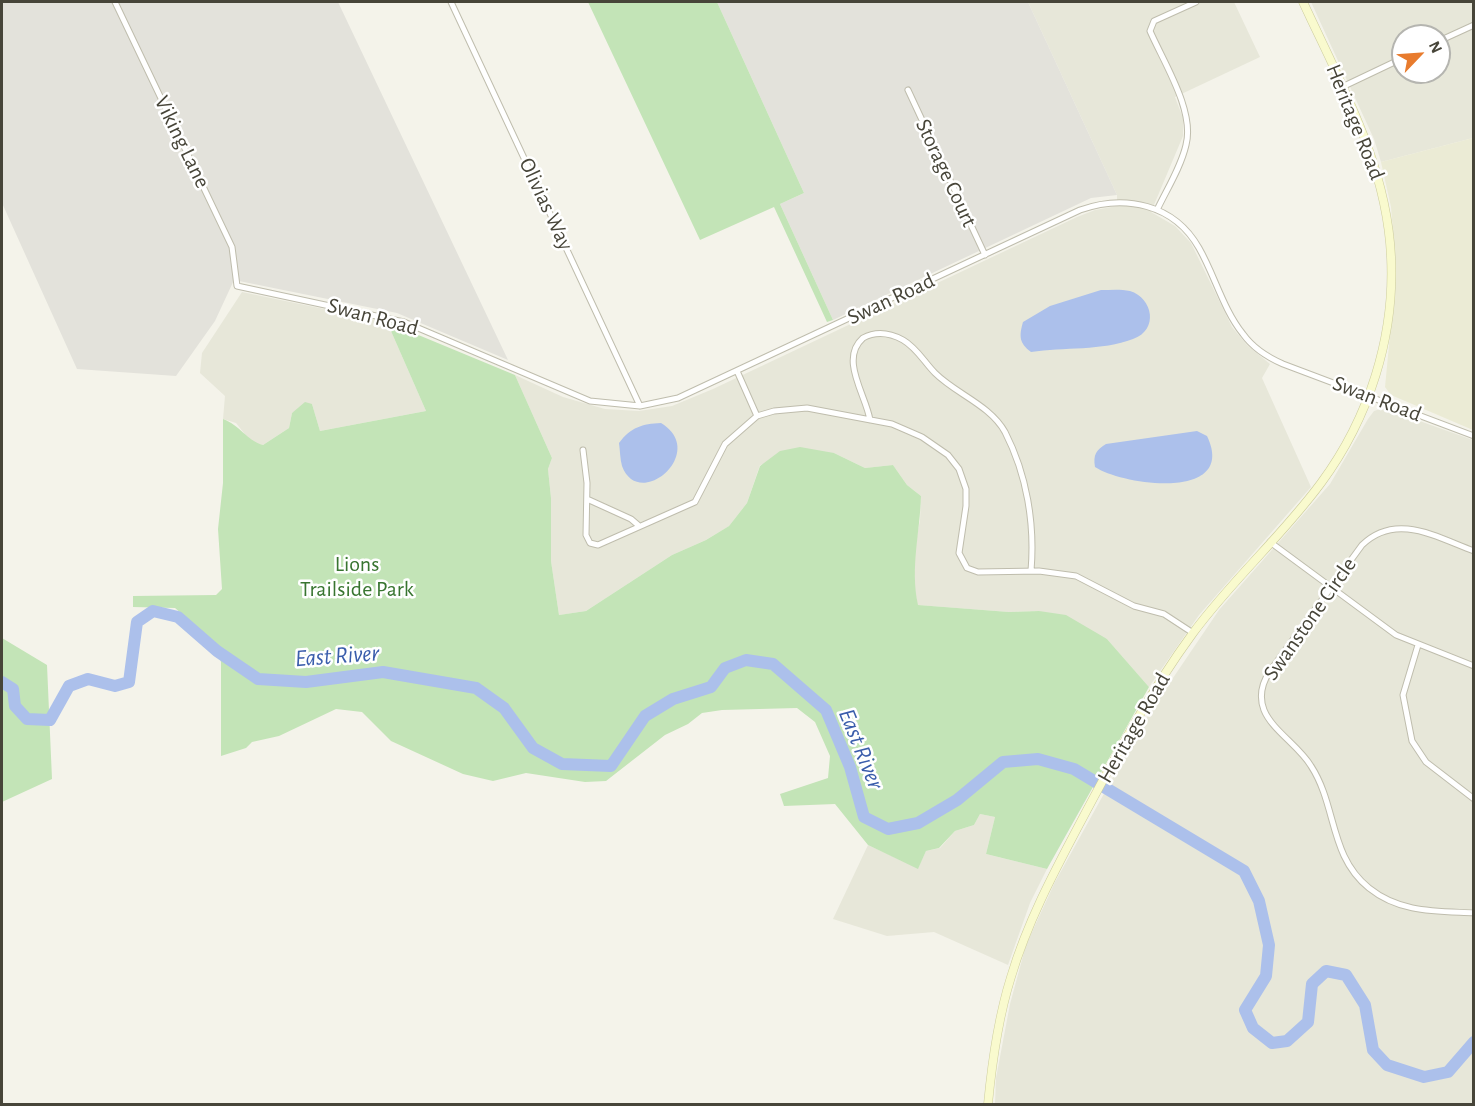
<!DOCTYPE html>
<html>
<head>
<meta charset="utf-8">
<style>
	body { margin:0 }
	#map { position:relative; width:1475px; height:1106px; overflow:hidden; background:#f4f3ea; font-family:"Alegreya Sans",sans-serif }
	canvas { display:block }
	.frame { position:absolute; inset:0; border:3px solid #474539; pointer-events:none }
	.north { position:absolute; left:1391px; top:24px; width:60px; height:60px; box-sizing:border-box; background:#fff; border:2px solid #b5b5b0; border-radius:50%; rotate:65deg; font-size:16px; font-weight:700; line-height:24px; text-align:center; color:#474539 }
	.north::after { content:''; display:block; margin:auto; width:21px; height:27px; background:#e87b2d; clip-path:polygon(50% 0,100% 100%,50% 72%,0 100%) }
</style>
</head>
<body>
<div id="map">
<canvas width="1475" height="1106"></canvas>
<div class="frame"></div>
<div class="north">N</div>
</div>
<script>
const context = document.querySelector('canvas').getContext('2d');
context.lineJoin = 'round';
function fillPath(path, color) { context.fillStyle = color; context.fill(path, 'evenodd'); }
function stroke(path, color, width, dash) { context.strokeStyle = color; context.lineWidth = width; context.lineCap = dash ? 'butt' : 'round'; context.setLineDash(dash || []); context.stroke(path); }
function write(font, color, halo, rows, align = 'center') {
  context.font = font + ' "Alegreya Sans",sans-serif'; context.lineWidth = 5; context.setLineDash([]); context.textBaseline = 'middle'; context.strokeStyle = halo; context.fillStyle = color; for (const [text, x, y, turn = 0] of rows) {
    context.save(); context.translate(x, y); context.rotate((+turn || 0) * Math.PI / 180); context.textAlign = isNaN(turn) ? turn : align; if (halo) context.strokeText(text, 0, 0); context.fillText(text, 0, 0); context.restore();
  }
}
const residential = new Path2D(`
	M1028,2H1234L1260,57L1175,97L1183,118V136L1151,212L1175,226L1191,243L1232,327L1247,345L1270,364L1262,378L1311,487L1199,615L1149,687L1107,639L1039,611L1009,612L917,605L914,585L915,547L920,520L921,496L907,485L893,465L865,468L834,453L760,465L747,503L729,526L706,540L672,555L586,611L559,615L551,561V498L548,469L552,458L515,375L563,397L605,409L639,411L672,406L713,389L1077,217L1095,210L1117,206V195Z
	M1311,2H1473V138L1381,162L1374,139ZM1403,36H1439V72H1403Z
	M242,292L387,322L426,411L320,431L312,404L292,413L289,428L263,445L251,442L236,423L223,419L225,396L200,373L202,353Z
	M1383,408L1473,440V1104H995L996,1078L1010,1004L1026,945L1055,882L1116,772L1152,709L1219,610L1330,484L1368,419L1374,411Z
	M980,814L995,817L986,854L1047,869L1030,903L1008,965L934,932L887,936L833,919L868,845L918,868L926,851L940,848L955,831L974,825Z`);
const industrial = new Path2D(`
	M2,2H338L508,360L397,313L234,280L215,321L176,376L77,369L2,203Z
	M717,2H1028L1117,195L1091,198L833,320L780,204L804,193Z`);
const education = new Path2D(`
	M1473,138H1474L1473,430L1391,395L1385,387L1396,272L1391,207L1381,162Z`);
const green = new Path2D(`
	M588,2H717L804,193L780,204L833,320L827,322L774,207L700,240Z
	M387,322L515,375L552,458L548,469L551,498V561L559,615L586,611L672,555L706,540L729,526L747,503L760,466L780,451L800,447L834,453L865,468L893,465L907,485L921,496C920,533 910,568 918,605L1009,612L1039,611L1066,615L1107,639L1149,687L1047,869L986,854L995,817L980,814L974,825L955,831L939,848L926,851L918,869L868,845L835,804L784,806L780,794L828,778L830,756L815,722L797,708L722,710L702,713L688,724L665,735L606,781L585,782L526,773L493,781L463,774L391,741L362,712L336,709L279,736L252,742L246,748L221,756V662L215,642L175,608L133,607V596L216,595L222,589L218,529L223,483V419C240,425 246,440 263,445L289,428L292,413L305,402L312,404L320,431L426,411Z
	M2,638L47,665L52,779L2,802Z`);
const water = new Path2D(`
	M1101,290C1110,290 1121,289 1130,291C1153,298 1159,330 1133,339C1102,351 1064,347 1031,352C1019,343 1019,336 1023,322L1050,306Z
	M661,423C709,452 639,512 622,466C620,459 620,450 619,443C631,427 642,424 661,423Z
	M1197,431L1207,436C1238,501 1124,486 1095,467C1093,455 1096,450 1106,444Z`);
const river = new Path2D(`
	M2,682L13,689L15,706L27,719L50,720L69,686L88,679L115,686L129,682L137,622L153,611L178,617L217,651L258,679L306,682L383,672L476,688L504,708L533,748L562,764L611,766L645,716L673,699L711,687L725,668L746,660L773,664L826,710L850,767L864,817L888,829L918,823L957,800L1003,762L1038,759L1074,769L1244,871L1259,901L1269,945L1266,976L1245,1010L1253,1028L1272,1043L1287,1041L1308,1022L1312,984L1326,971L1346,975L1365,1005L1373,1050L1387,1065L1424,1077L1448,1072L1474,1042`);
const minor = new Path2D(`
	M115,2L232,247L237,286L404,322L590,401L640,406L678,398L1080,210C1125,194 1174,204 1199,248C1215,276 1223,309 1243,334C1253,348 1267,357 1283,364L1474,436
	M451,2L640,406
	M1439,41L1474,25
	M1342,87L1403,58
	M908,90L985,255
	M1157,210C1167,189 1181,167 1186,145C1195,111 1164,63 1150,31L1154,21L1196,2
	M737,371L757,416
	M870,420C866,395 839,359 863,338C876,331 890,333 903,340C917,348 924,362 935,373C956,394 990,405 1005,432C1027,475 1035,524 1031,571
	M583,450L587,483L586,535L590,543L598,545L695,502L725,444L757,416L774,411L807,408L892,424L922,437L948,455L959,469L966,489V506L959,553L967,568L978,572L1039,571L1076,576L1134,606L1164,614L1193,633
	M587,499L631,519L638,525
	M1270,542L1396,635L1474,666
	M1474,551C1436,537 1396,512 1362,545L1270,671C1262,683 1259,697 1264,710C1272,730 1299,746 1311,766C1337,806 1329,856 1369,888C1400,913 1436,911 1474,913
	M1418,645L1403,695L1412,741L1426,762L1474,799`);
const secondary = new Path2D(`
	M988,1104C992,1062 998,1018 1011,977C1027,923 1053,874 1079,825C1114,759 1149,693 1193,633C1232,580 1282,536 1321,483C1369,418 1395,337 1391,257C1387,165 1341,84 1303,2`);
const streetNames = [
	["Heritage Road",1355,122,68],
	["Viking Lane",182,142,64],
	["Storage Court",946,173,65],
	["Olivias Way",546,204,65],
	["Swan Road",891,299,-25],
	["Swan Road",373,317,15],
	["Swan Road",1377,399,21],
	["Swanstone Circle",1310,619,-55],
	["Heritage Road",1134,728,-60]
];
const parkNames = [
	["Lions",357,564],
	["Trailside Park",357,589]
];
const waterNames = [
	["East River",337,656,-4],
	["East River",861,749,68]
];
fillPath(residential, '#e7e7d9');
fillPath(industrial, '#e3e2db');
fillPath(education, '#ebebd5');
fillPath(green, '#c3e4b7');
fillPath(water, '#acc0eb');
stroke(river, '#acc0eb', 12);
stroke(minor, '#bfbdad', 7);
stroke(secondary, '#cccc9c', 9);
stroke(minor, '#fff', 5);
stroke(secondary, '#f9face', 8);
write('22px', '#474539', '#fff', streetNames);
write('22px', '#387530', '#fff', parkNames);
write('italic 24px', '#3a5dab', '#fff', waterNames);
</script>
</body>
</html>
